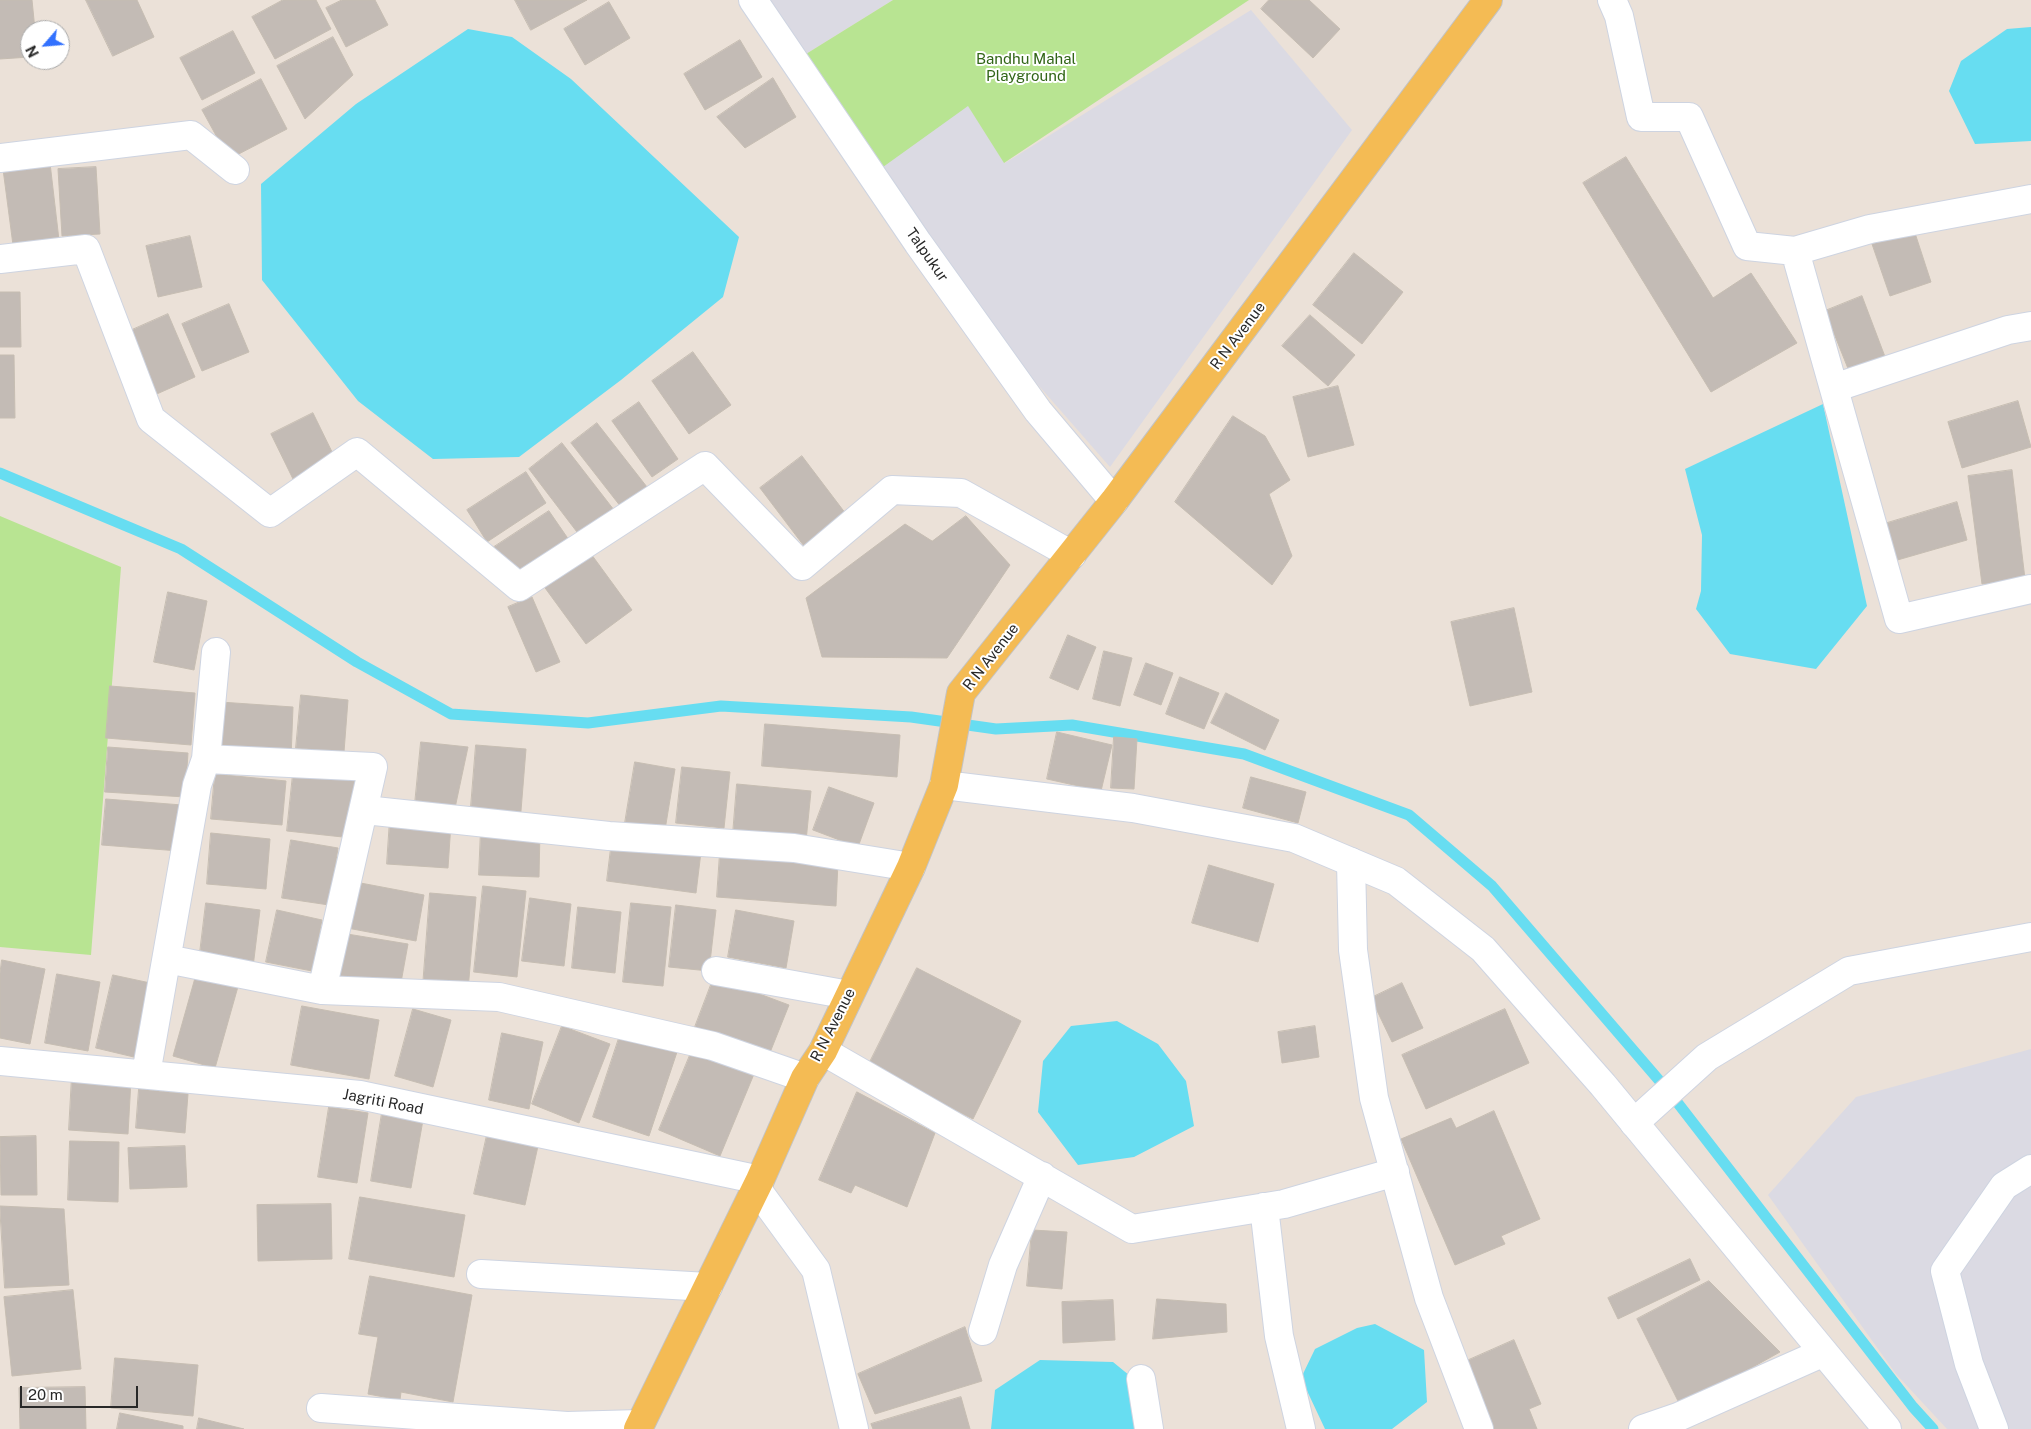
<!DOCTYPE html>
<html>
<head>
<meta charset="utf-8">
<style>
	body { margin:0 }
	#map { position:relative; width:2031px; height:1429px; overflow:hidden; background:#ebe1d8; font-family:"Public Sans",sans-serif }
	canvas { display:block }
	.north { position:absolute; left:20px; top:20px; width:50px; height:50px; box-sizing:border-box; background:#fff; border:1px solid #a9a9a9; border-radius:50%; rotate:243deg; font-size:14px; font-weight:700; line-height:20px; text-align:center; color:#282828 }
	.north::after { content:''; display:block; margin:auto; width:18px; height:22px; background:#3271fe; clip-path:polygon(50% 0,100% 100%,50% 72%,0 100%) }
	.scale { position:absolute; left:20px; top:1386px; width:118px; height:22px; box-sizing:border-box; border:2px solid #282828; border-top:0; padding-left:6px; font-size:15px; line-height:18px; white-space:nowrap; color:#282828; -webkit-text-stroke:4px #fff; paint-order:stroke }
</style>
</head>
<body>
<div id="map">
<canvas width="2031" height="1429"></canvas>
<div class="north">N</div>
<div class="scale">20 m</div>
</div>
<script>
const context = document.querySelector('canvas').getContext('2d');
context.lineJoin = 'round';
function fillPath(path, color) { context.fillStyle = color; context.fill(path, 'evenodd'); }
function stroke(path, color, width, dash) { context.strokeStyle = color; context.lineWidth = width; context.lineCap = dash ? 'butt' : 'round'; context.setLineDash(dash || []); context.stroke(path); }
function write(font, color, halo, rows, align = 'center') {
  context.font = font + ' "Public Sans",sans-serif'; context.lineWidth = 4; context.setLineDash([]); context.textBaseline = 'middle'; context.strokeStyle = halo; context.fillStyle = color; for (const [text, x, y, turn = 0] of rows) {
    context.save(); context.translate(x, y); context.rotate((+turn || 0) * Math.PI / 180); context.textAlign = isNaN(turn) ? turn : align; if (halo) context.strokeText(text, 0, 0); context.fillText(text, 0, 0); context.restore();
  }
}
const industrial = new Path2D(`
	M769,0H893L806,54L968,105L1005,163L1251,10L1352,130L1110,467L1004,346Z
	M2031,1049V1429H1947L1896,1374L1768,1195L1856,1097Z`);
const green = new Path2D(`
	M893,0H1249L1004,163L968,106L883,167L806,54Z
	M0,516L121,567L91,955L0,947Z`);
const water = new Path2D(`
	M2031,27V141L1975,144L1949,91L1961,61L2007,29Z
	M468,29L512,37L571,79L739,237L723,297L621,380L519,457L433,459L358,401L262,280L261,184L356,104Z
	M1823,404L1867,606L1816,669L1730,654L1696,609L1701,591L1702,535L1685,469Z
	M1117,1021L1158,1044L1186,1081L1194,1126L1134,1157L1078,1165L1038,1112L1043,1061L1071,1026Z
	M1375,1324L1424,1350L1427,1402L1392,1429H1325L1301,1378L1315,1349L1357,1328Z
	M1040,1360L1113,1362L1135,1380L1153,1429H991L995,1390Z`);
const stream = new Path2D(`
	M0,473L181,549L357,662L451,714L588,723L721,706L911,717L996,729L1072,725L1244,754L1409,815L1492,886L1670,1093L1913,1407L1933,1429`);
const building = new Path2D(`
	M0,0H32L35,30H30V57L0,59Z
	M86,0H137L154,37L113,56Z
	M283,0H316L331,29L275,59L252,17Z
	M342,0H375L388,25L346,47L326,8Z
	M515,0H587L531,30Z
	M1269,0H1309L1340,29L1313,58L1261,9Z
	M609,2L630,38L585,65L564,29Z
	M233,31L255,73L202,100L180,58Z
	M333,37L353,75L305,119L277,66Z
	M740,40L762,77L705,110L684,74Z
	M773,78L796,117L745,148L717,117Z
	M261,79L287,129L229,159L202,110Z
	M1626,157L1713,298L1751,273L1797,343L1711,392L1583,183Z
	M50,163L59,240L13,245L3,169Z
	M96,167L100,234L62,236L58,169Z
	M1914,230L1931,282L1890,296L1872,244Z
	M190,236L202,287L158,297L146,246Z
	M1354,253L1403,292L1362,344L1313,305Z
	M0,292H20L21,347H0Z
	M1862,296L1887,362L1851,376L1825,311Z
	M229,304L249,352L202,371L182,324Z
	M168,314L195,377L150,397L123,334Z
	M1310,315L1355,355L1328,386L1282,346Z
	M693,352L731,405L689,434L652,381Z
	M0,355H14L15,418H0Z
	M1338,386L1354,445L1308,457L1293,397Z
	M2018,401L2031,447L1962,468L1948,422Z
	M639,402L678,459L652,477L612,421Z
	M313,413L335,458L293,479L271,434Z
	M1233,416L1265,436L1290,480L1269,494L1292,556L1272,585L1175,502Z
	M597,423L647,487L621,507L571,443Z
	M562,443L614,510L580,536L529,469Z
	M802,456L849,518L807,550L760,488Z
	M2012,470L2025,579L1982,584L1968,476Z
	M526,472L546,503L487,542L467,510Z
	M1957,502L1967,540L1894,561L1884,524Z
	M549,511L569,540L521,572L494,547Z
	M966,516L1010,565L947,658L822,657L806,598L905,524L932,541Z
	M586,547L632,610L586,644L540,581Z
	M168,592L207,601L194,670L154,662Z
	M532,597L560,662L536,672L508,607Z
	M1514,608L1532,692L1470,706L1451,622Z
	M1068,635L1096,647L1078,690L1050,678Z
	M1104,651L1132,658L1120,706L1093,699Z
	M1146,663L1173,673L1161,705L1134,695Z
	M1180,677L1219,693L1204,729L1166,714Z
	M110,686L195,693L191,745L106,738Z
	M1226,693L1279,720L1265,750L1211,723Z
	M301,695L348,700L344,752L296,748Z
	M220,702L293,707L291,758L217,753Z
	M765,724L900,735L897,777L762,766Z
	M1057,732L1112,745L1101,791L1047,779Z
	M1114,737L1137,739L1134,789L1111,788Z
	M421,742L468,747L455,808L415,804Z
	M476,745L526,749L520,823L470,819Z
	M108,747L188,753L185,797L105,792Z
	M635,762L675,769L665,830L625,823Z
	M682,767L730,772L724,828L676,823Z
	M215,774L286,781L282,825L211,819Z
	M293,774L358,781L352,838L287,831Z
	M1251,777L1306,792L1298,823L1243,808Z
	M737,784L811,791L806,841L733,834Z
	M829,787L874,803L858,847L813,830Z
	M106,799L182,805L179,851L102,845Z
	M390,819L451,823L448,868L387,864Z
	M481,829L540,831L539,877L479,875Z
	M211,833L270,839L266,889L207,884Z
	M291,840L338,848L329,905L282,898Z
	M612,840L701,852L696,893L607,881Z
	M720,853L838,862L836,906L717,897Z
	M1209,865L1274,884L1258,942L1192,923Z
	M350,881L424,895L416,941L342,927Z
	M483,886L526,891L517,977L474,972Z
	M430,893L476,897L468,990L423,986Z
	M530,898L571,904L564,966L522,961Z
	M206,903L260,910L253,967L199,961Z
	M631,903L671,907L663,986L623,982Z
	M676,905L716,910L709,971L669,967Z
	M578,907L621,912L615,973L572,968Z
	M277,910L322,920L312,971L266,962Z
	M736,910L794,921L786,968L728,957Z
	M341,933L408,944L400,988L334,977Z
	M2,960L45,969L30,1044L0,1038V973Z
	M917,968L1021,1021L973,1119L868,1066Z
	M57,974L100,982L88,1051L45,1043Z
	M113,975L155,984L138,1058L96,1048Z
	M241,976L215,1068L173,1056L195,978Z
	M714,977L789,1005L769,1055L695,1027Z
	M1402,983L1423,1028L1392,1042L1371,998Z
	M302,1006L379,1020L369,1079L291,1065Z
	M413,1009L451,1020L433,1087L395,1076Z
	M1505,1009L1529,1063L1426,1109L1402,1055Z
	M562,1026L610,1044L579,1123L532,1104Z
	M1315,1026L1319,1057L1282,1063L1278,1032Z
	M622,1029L678,1049L649,1136L593,1117Z
	M502,1033L543,1042L529,1109L489,1100Z
	M693,1048L754,1074L720,1156L659,1130Z
	M72,1076L131,1080L128,1134L69,1130Z
	M139,1089L188,1094L185,1133L136,1128Z
	M857,1092L935,1133L907,1207L855,1185L851,1193L819,1180Z
	M329,1107L368,1113L357,1183L318,1177Z
	M1494,1111L1540,1219L1501,1236L1505,1244L1455,1265L1401,1139L1451,1118L1456,1128Z
	M382,1113L423,1120L411,1188L371,1181Z
	M487,1135L538,1146L525,1205L474,1194Z
	M36,1136L37,1195H1L0,1137Z
	M70,1141L119,1142L118,1202L68,1200Z
	M185,1146L187,1187L130,1189L128,1148Z
	M360,1197L465,1215L454,1277L349,1259Z
	M331,1204L332,1259L258,1261L257,1205Z
	M0,1206L64,1209L69,1285L5,1288Z
	M1032,1230L1067,1232L1062,1289L1027,1286Z
	M1690,1259L1700,1280L1618,1319L1608,1298Z
	M370,1276L472,1295L453,1402L401,1392L400,1400L368,1394L378,1337L359,1334Z
	M1709,1281L1780,1352L1681,1407L1637,1319Z
	M73,1290L81,1369L12,1376L4,1297Z
	M1157,1299L1226,1304L1227,1332L1153,1339Z
	M1113,1300L1115,1340L1063,1343L1062,1302Z
	M965,1327L982,1381L875,1414L858,1374Z
	M1514,1340L1541,1404L1529,1409L1537,1429H1487L1462,1363Z
	M115,1358L198,1365L193,1416L111,1408Z
	M85,1387L86,1429H20L19,1388Z
	M961,1397L970,1429H873L871,1424Z
	M120,1413L183,1426V1429H117Z
	M199,1418L244,1429H197Z`);
const minor = new Path2D(`
	M753,0L918,243L1038,411L1114,501
	M1612,0L1619,16L1641,117H1689L1747,246L1795,251L1899,619L2031,589
	M0,158L191,135L235,170
	M1795,251L1870,229L2031,199
	M0,259L86,249L151,419L270,513L357,452L519,587L705,466L802,566L892,490L961,493L1072,555
	M1834,388L2008,330L2031,326
	M206,759L373,767L322,990
	M365,810L609,836L794,848L911,867
	M1351,862L1353,950L1374,1098L1429,1298L1479,1429
	M167,959L322,990L499,997L713,1046L805,1078
	M716,971L849,995
	M823,1051L1132,1229L1284,1204L1395,1172
	M0,1061L360,1095L760,1180
	M146,1074L197,785L206,759L216,652
	M1634,1123L1707,1057L1849,971L2031,937
	M756,1188L816,1270L854,1429
	M1264,1207L1279,1336L1301,1429
	M481,1274L708,1287
	M983,1331L1003,1265L1042,1176
	M1141,1379L1149,1429
	M321,1408L567,1426L640,1424
	M1643,1429L1678,1417L1822,1353
	M1994,1429L1969,1364L1945,1271L2004,1186L2031,1169`);
const tertiary = new Path2D(`
	M944,785L1133,808L1294,838L1396,881L1483,949L1603,1085L1887,1429`);
const primary = new Path2D(`
	M638,1429L760,1180L805,1078L823,1051L911,867L944,785L961,693L1114,501L1488,0`);
const parkNames = [
	["Bandhu Mahal",1026,59],
	["Playground",1026,76]
];
const streetNames = [
	["Talpukur",927,255,55],
	["R N Avenue",1238,336,-53],
	["R N Avenue",991,657,-52],
	["R N Avenue",833,1025,-63],
	["Jagriti Road",383,1102,11]
];
fillPath(industrial, '#dbdae3');
fillPath(green, '#b8e492');
fillPath(water, '#67ddf1');
stroke(stream, '#67ddf1', 11);
fillPath(building, '#c3bbb5');
stroke(building, '#c6bdb2', 1);
stroke(minor, '#ced4e1', 30);
stroke(tertiary, '#ced4e1', 30);
stroke(primary, '#c3c3c3', 30);
stroke(minor, '#fff', 28);
stroke(tertiary, '#fff', 28);
stroke(primary, '#f4bb54', 28);
write('15px', '#316517', '#fff', parkNames);
write('15px', '#282828', '#fff', streetNames);
</script>
</body>
</html>
